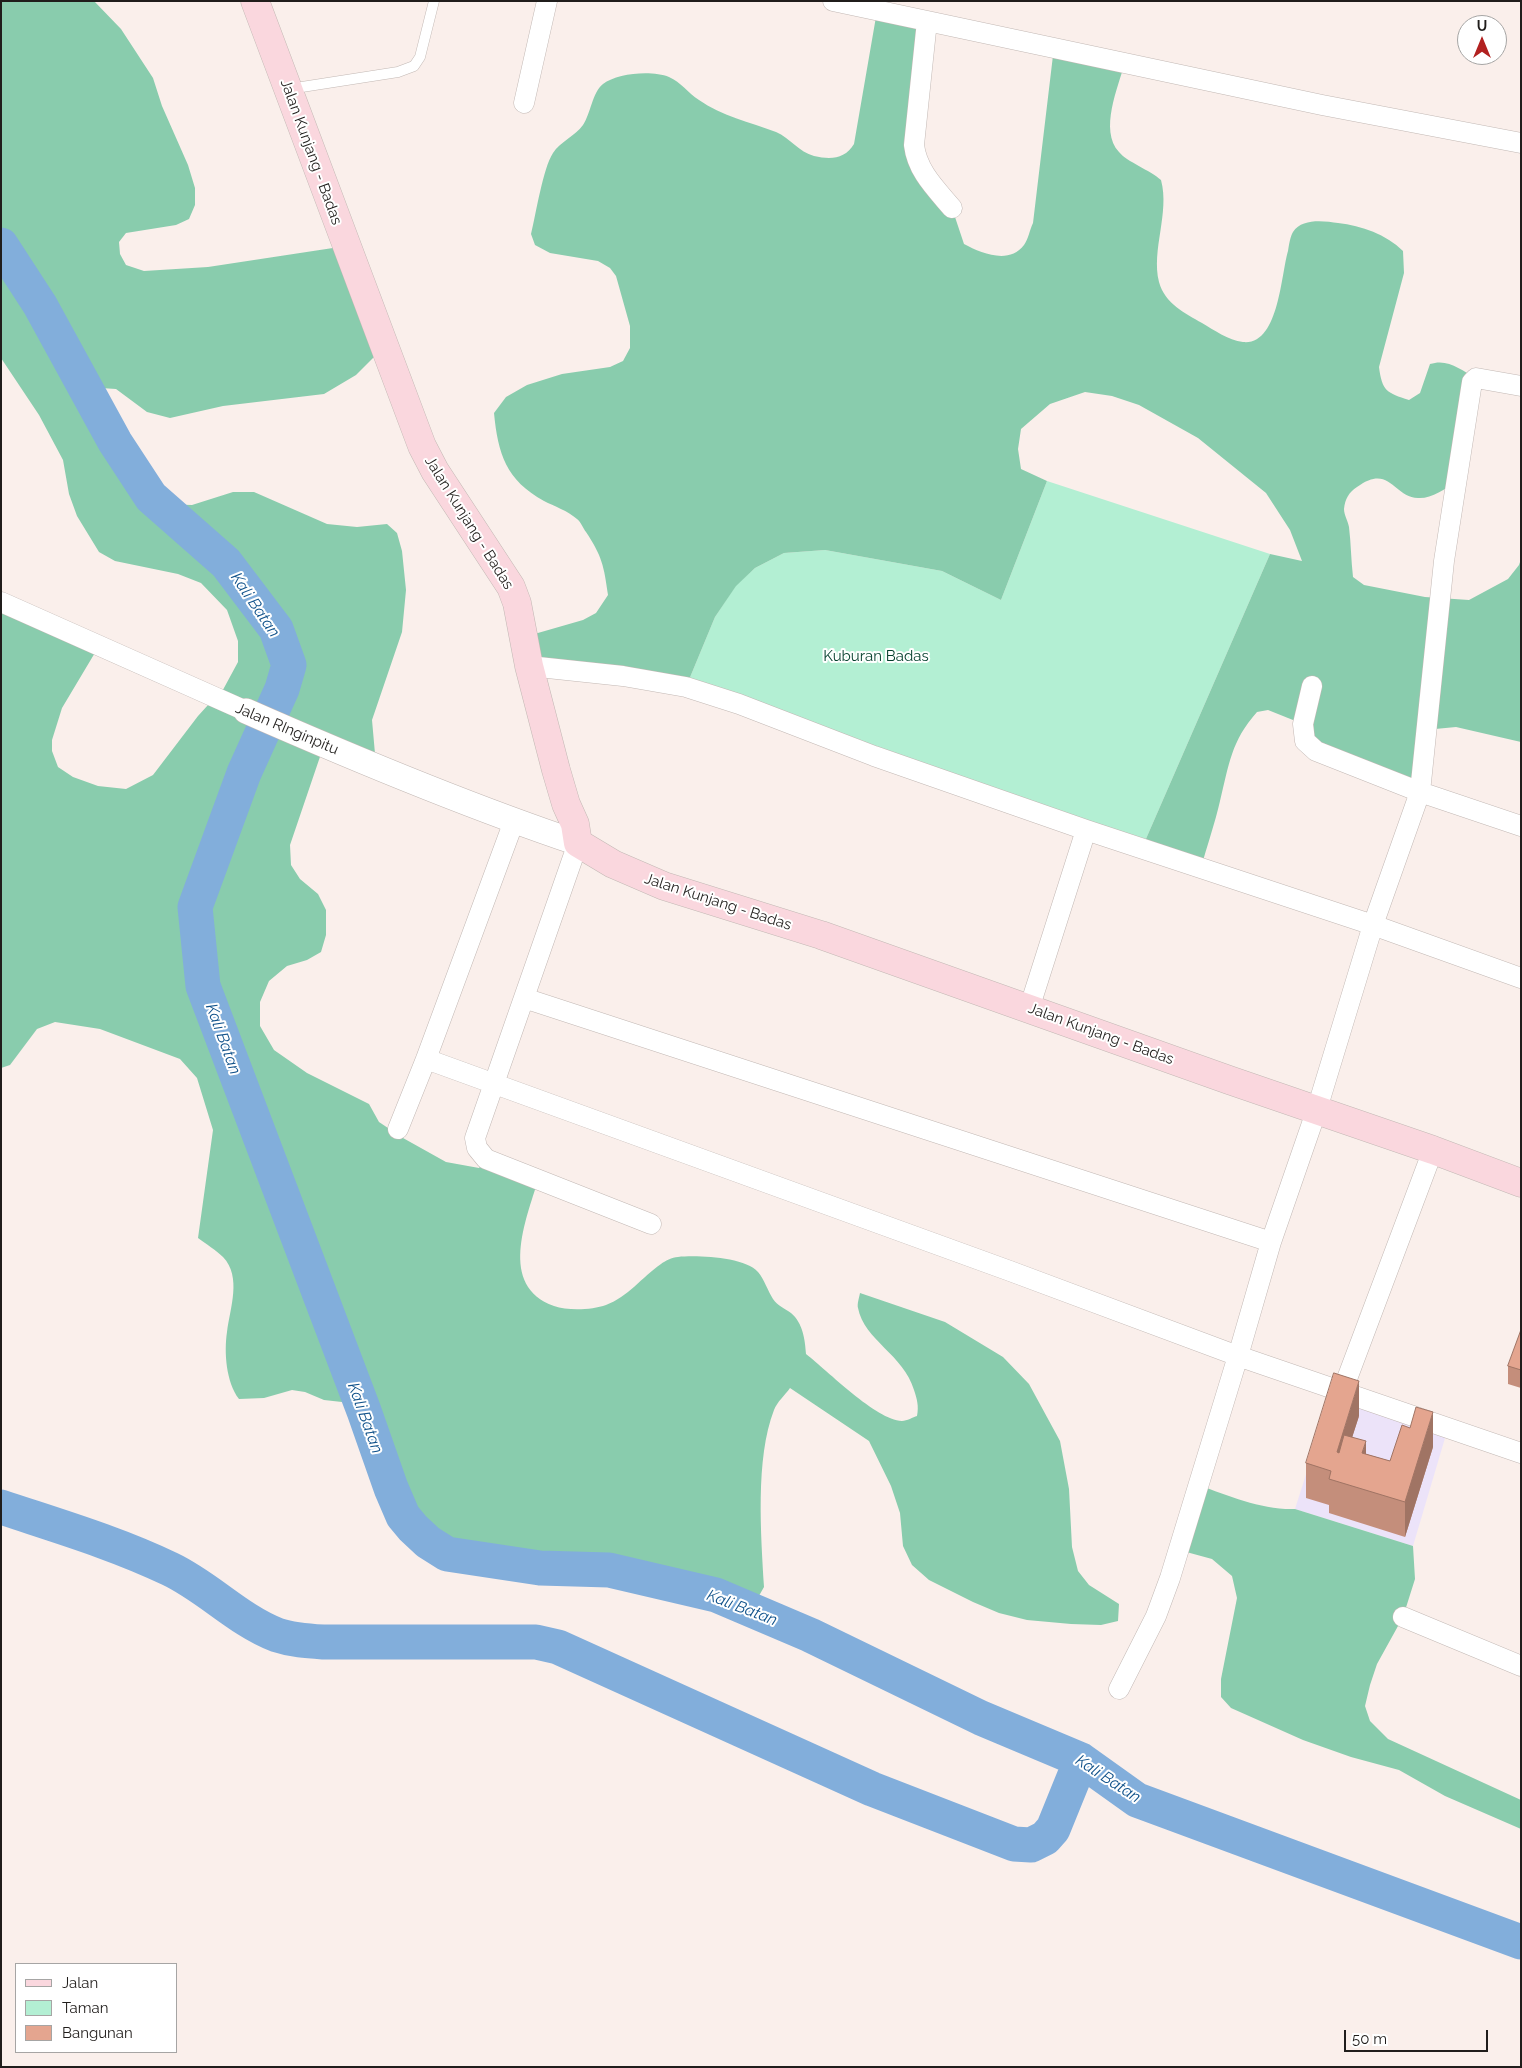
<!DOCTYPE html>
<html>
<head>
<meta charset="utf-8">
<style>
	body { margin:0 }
	#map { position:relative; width:1522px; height:2068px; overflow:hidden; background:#faefeb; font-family:Raleway,sans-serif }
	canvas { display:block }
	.frame { position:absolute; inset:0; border:2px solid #201d1b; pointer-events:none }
	.legend { position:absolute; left:15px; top:1963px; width:162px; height:90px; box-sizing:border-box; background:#fff; border:1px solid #a6a5a4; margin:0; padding:6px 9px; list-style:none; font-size:15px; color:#201d1b }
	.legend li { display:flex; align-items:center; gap:10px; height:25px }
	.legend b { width:25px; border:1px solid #a6a5a4 }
	.north { position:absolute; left:1457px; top:15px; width:50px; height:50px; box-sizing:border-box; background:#fff; border:1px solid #a6a5a4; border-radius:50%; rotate:0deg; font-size:14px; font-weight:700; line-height:20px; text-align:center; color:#201d1b }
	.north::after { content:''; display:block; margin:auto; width:18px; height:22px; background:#b22120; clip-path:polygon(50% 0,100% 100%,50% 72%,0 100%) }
	.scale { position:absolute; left:1344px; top:2030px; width:144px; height:22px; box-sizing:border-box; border:2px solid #201d1b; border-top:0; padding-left:6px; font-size:15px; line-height:18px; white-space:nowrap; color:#201d1b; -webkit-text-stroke:4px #fff; paint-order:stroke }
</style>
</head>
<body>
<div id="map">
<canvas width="1522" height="2068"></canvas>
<div class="frame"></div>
<ul class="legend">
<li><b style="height:6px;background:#fad7de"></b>Jalan</li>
<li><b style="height:14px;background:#b3efd3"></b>Taman</li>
<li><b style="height:14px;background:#e4a58f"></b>Bangunan</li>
</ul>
<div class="north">U</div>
<div class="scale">50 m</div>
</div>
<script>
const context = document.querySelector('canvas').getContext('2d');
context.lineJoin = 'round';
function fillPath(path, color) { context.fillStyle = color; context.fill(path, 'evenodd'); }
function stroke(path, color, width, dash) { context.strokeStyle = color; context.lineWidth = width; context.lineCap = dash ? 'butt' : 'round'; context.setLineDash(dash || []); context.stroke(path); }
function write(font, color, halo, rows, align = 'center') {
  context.font = font + ' Raleway,sans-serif'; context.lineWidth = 4; context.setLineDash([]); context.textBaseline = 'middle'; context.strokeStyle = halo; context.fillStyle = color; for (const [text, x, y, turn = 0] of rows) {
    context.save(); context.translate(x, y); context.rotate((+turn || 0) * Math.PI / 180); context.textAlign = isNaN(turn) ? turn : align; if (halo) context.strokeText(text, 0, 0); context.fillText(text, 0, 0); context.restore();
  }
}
const medical = new Path2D(`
	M1333,1389L1448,1428L1413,1546L1295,1509Z`);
const green = new Path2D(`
	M1047,481L1270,554L1142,848L686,687L715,617L736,585L755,568L784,553L825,550L942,571L1001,600Z`);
const forest = new Path2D(`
	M1,1H94L121,29L153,78L162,106L188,165L195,188V205L189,219L176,225L126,233L119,242L120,254L126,265L144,271L208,267L346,246L384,347L356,375L324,394L223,406L170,418L147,412L116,389L101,388L93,403C110,433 134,482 160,504L192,505L233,492H254L327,524L357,527L387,524L397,533L402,551L406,590L402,632L372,720L376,765L324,745L290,845L291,865L300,879L318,894L326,910V935L321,952L307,960L287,966L269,981L260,1002V1026L274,1050L307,1073L369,1104L379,1122L403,1138L446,1162L479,1168L486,1159L538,1180C526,1220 498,1286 554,1306C568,1311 592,1310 606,1305C628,1297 642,1277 661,1264C665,1261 672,1257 678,1257C697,1255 745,1257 758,1272C764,1279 768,1291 773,1299C778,1306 784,1308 791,1313C803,1323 805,1340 806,1354C828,1371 876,1420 902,1421C907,1421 913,1417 917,1416C919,1406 917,1399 914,1390C904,1355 864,1340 858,1308C857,1304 859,1298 860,1293L945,1322L1003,1357L1029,1384L1060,1441L1069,1489L1072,1547L1078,1571L1089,1585L1119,1604L1118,1621L1101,1625L1071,1624L1027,1620L999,1613L973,1602L929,1580L912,1565L903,1546L900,1513L891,1486L869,1441L790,1388C785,1395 777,1402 774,1410C755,1459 761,1535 764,1587L756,1601L748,1609L716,1595L609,1570L540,1568L447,1554L428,1542L413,1528L403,1516L391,1488L364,1411L351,1403L324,1400L305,1392L292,1390L264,1398L239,1399C226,1382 224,1352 227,1332C230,1308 242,1277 223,1257C216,1250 206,1244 198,1238L213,1130L197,1078L180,1059L100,1029L55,1022L37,1029L10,1065L1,1068V602L99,646L62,708L52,740V751L58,767L73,777L98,786L126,789L153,775L198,716L208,705L218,699L238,662V641L227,610L201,583L178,574L115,561L99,552L77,516L69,494L63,460L39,415L1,358Z
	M877,11L927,21L914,145L952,208L964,244C981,253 1009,265 1024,245C1028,240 1030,229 1033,223L1054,47L1125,62C1118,88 1099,130 1119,152C1127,162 1150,170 1161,180C1170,213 1151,250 1159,282C1165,304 1185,313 1202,323C1214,330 1228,340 1243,342C1279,346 1281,274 1288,251C1289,245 1290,237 1293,232C1302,218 1324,221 1338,223C1362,226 1386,234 1403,251L1404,273L1379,367C1382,391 1387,393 1409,400L1420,393L1430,364C1448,358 1461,370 1476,378L1456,482C1445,489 1431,499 1418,498C1393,497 1390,463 1357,487C1349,492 1345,499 1344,509C1344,515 1348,521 1349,527C1351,543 1351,560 1353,577L1364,585L1425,597L1469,600L1508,579L1519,565L1521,559V742L1456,727L1435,729L1420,792L1316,751L1303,724L1268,710L1257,712C1231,741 1229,765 1220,801C1215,823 1207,846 1201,868L1142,848L1270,554L1302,561L1290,530L1266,493L1198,438L1139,405L1112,396L1085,392L1050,404L1021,429L1018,449L1021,469L1047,481L1001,600L942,571L825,550L784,553L755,568L736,586L715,617L686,687L529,666L524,637L583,620L596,613L608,595C604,566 602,556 586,532C583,528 581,522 577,519C568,511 554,506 544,501C506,480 498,454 494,413L506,397L527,385L562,374L610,367L623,361L630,348V326L616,276L610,268L598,261L550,253L535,245L531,234C536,214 543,168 553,153C560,142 575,136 583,125C591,113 592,93 603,84C617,73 652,70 669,77C681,82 688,93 699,100C721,116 750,122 776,132C790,138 799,152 814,156C831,160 845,159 854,144Z
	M1198,1485C1230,1496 1261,1510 1295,1509L1413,1546L1415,1579L1403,1617L1377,1664L1370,1685L1365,1706L1370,1721L1388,1739L1521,1800V1829L1445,1796L1399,1770L1351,1757L1303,1740L1231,1708L1221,1697V1679L1237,1598L1232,1576L1212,1559L1179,1550Z`);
const river = new Path2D(`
	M1,245L40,305L115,442L151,497L226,563L276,629L289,665L282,689L244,773L195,907L203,986L364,1411L391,1488L403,1516L413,1528L428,1542L447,1554L540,1568L609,1570L716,1595L810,1635L981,1718L1081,1760L1137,1800L1521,1942
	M1,1507C58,1526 116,1543 170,1569C208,1587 238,1620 277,1635C292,1640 307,1641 323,1642H536L558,1647L872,1789L1014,1844L1031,1845L1045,1838L1053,1829L1081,1760`);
const service = new Path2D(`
	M289,89L398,72L414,66L420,57L434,1`);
const minor = new Path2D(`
	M833,1L1322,105L1521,143
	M927,21L914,145C917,171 936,189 952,208
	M524,103L547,1
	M1,602L246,711
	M529,666L623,676L686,687L739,704L874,756L1086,830L1373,925L1521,978
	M1312,686L1303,724L1305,741L1316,751L1420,792L1444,561L1472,382L1476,378L1521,386
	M578,843L475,1138L477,1148L486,1159L651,1224
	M524,998L1271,1242
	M1029,1009L1086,830
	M426,1059L1010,1271L1238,1356L1521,1453
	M398,1129L426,1059L514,821
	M1342,1392L1433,1150
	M1403,1617L1521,1666
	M1119,1689L1156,1616L1170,1578L1238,1356L1271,1242L1317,1109L1373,925L1420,792L1521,826`);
const tertiary = new Path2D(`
	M246,711C355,759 465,805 578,843`);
const secondary = new Path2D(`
	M255,1L422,446L435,471L511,587L517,603L529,666L556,770L566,804L575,824L578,843L613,864L664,886L821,935L1229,1080L1433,1150L1521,1183`);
const wall = new Path2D(`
	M1521,1330V1388L1508,1384V1366Z
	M1359,1416L1352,1437L1366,1454L1390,1461L1433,1447L1405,1537L1329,1513V1505L1306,1498V1463Z`);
const shadedWall = new Path2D(`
	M1359,1381V1416L1338,1482L1337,1452Z
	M1433,1412V1447L1405,1537V1502Z
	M1366,1441V1476L1362,1453Z`);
const building = new Path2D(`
	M1521,1330V1370L1508,1366Z
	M1334,1373L1359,1381L1337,1452L1339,1453L1344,1435L1366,1441L1362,1453L1390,1461L1402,1425L1410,1428L1416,1407L1433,1412L1405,1502L1329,1479L1331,1471L1306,1463Z`);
const streetNames = [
	["Jalan Kunjang - Badas",311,152,70],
	["Jalan Kunjang - Badas",469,523,58],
	["Jalan RInginpitu",287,729,23],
	["Jalan Kunjang - Badas",718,902,18],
	["Jalan Kunjang - Badas",1101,1034,20]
];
const parkNames = [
	["Kuburan Badas",876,656]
];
const waterNames = [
	["Kali Batan",255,605,56],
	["Kali Batan",223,1039,70],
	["Kali Batan",365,1418,70],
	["Kali Batan",742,1608,21],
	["Kali Batan",1108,1779,33]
];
fillPath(medical, '#ece3f9');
fillPath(green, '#b3efd3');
fillPath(forest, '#89ccad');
stroke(river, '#82aedb', 35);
stroke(service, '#c2b8b4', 11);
stroke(minor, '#c2b8b4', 21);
stroke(tertiary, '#c2b8b4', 26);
stroke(secondary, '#c2b8b4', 29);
stroke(service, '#fff', 10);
stroke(minor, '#fff', 20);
stroke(tertiary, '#fff', 25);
stroke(secondary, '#fad7de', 28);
fillPath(wall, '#c48e7b');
fillPath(shadedWall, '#a07464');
fillPath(building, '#e4a58f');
stroke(building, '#a07464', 1);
write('15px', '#201d1b', '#fff', streetNames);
write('15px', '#033e2b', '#fff', parkNames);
write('italic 16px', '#12538b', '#fff', waterNames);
</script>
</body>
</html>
